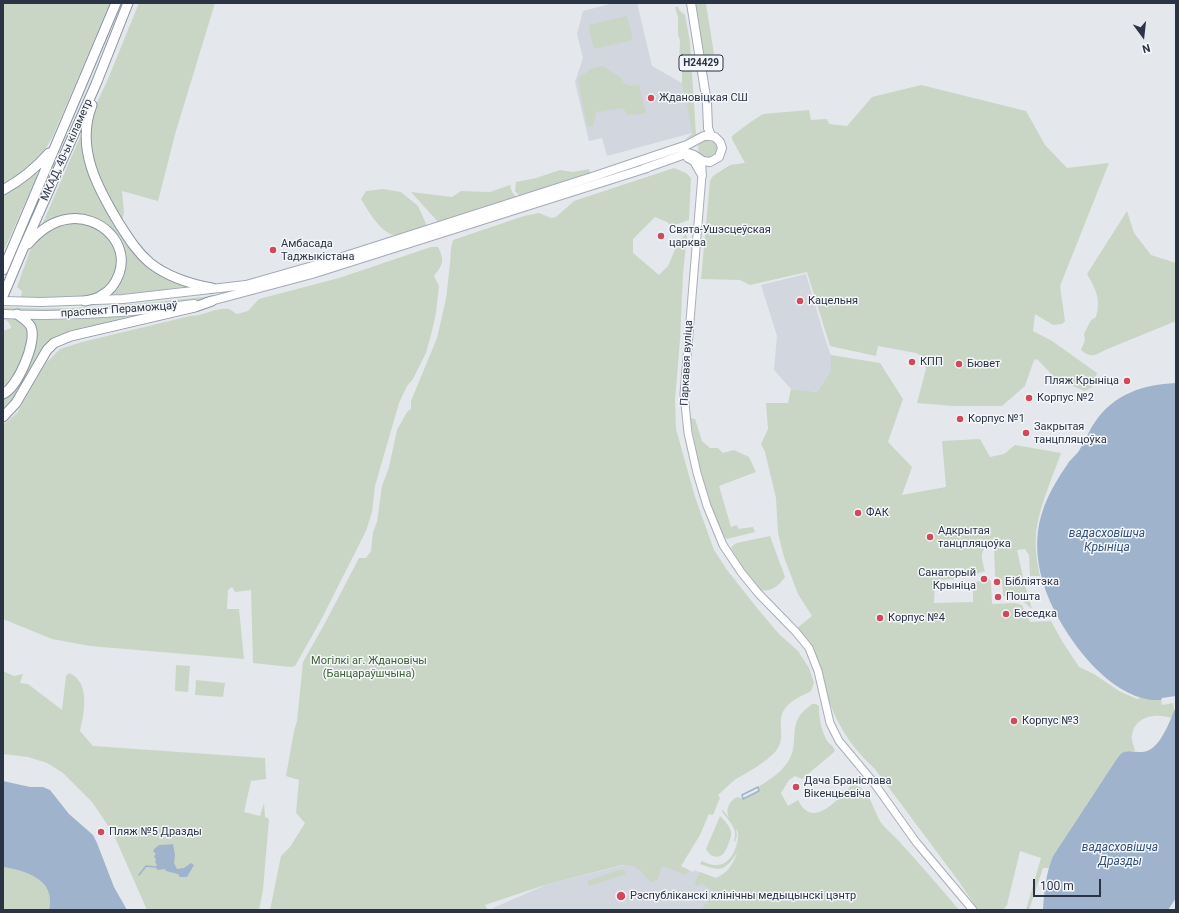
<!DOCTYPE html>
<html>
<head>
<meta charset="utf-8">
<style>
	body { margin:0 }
	#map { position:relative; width:1179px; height:913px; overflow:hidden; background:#e4e7ec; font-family:Roboto,sans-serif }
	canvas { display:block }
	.frame { position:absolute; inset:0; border:4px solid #2b3445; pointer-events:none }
	.north { position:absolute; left:1123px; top:16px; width:40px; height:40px; -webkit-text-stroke:3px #f4f6f9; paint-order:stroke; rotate:165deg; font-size:11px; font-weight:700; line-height:16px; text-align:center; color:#2b3445 }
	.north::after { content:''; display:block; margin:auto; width:14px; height:18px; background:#2b3445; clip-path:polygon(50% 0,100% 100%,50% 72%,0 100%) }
	.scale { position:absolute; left:1033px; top:879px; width:68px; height:18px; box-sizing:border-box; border:2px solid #2b3445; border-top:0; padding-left:5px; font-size:12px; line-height:14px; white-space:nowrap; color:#2b3445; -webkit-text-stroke:3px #f4f6f9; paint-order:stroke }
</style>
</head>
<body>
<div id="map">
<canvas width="1179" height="913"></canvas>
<div class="frame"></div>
<div class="north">N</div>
<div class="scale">100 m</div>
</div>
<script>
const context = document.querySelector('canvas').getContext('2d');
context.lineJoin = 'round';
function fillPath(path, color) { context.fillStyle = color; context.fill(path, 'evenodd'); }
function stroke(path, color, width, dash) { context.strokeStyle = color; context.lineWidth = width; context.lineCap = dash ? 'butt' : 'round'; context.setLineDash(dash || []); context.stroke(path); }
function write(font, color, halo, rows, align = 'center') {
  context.font = font + ' Roboto,sans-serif'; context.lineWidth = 3; context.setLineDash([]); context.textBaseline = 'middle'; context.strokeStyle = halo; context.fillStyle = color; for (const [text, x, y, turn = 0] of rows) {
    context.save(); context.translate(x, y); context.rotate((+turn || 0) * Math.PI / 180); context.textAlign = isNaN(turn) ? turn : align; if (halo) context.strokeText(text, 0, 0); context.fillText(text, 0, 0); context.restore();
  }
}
const built = new Path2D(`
	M614,3H637L652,66L687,86L692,133L607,156L602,138L589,141L575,82L583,58L577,34L583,11Z
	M806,274L826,342L831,355V370L817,392L791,389L774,370L777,336L761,285Z
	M664,859L691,871L694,872V870L716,878L725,910H494L493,908L548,884L646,860Z`);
const green = new Path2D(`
	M3,3H110L53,136L39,160L3,187Z
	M139,3H215L176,131L158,201L122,191L124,212L122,221L96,174L89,136L95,107L108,79Z
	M695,3L706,4L714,54L704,55Z
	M675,7H678L680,11L685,15L690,42L696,135L685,139L692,134L688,108L682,86V69L679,64L680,40C676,33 679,25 678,17C677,14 676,11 675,7Z
	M627,16L633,40L594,49L588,25Z
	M603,66L621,78L624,83L631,86L639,85L646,112L642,114L628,115L623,108L596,112L593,127L587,125L584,111L578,79L592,68Z
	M921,85L1026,111L1045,145L1067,168L1109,163L1060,286L1065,321L1062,324L1053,325L1035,314L1033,331L1052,341L1097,373L1092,387L1085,391L1057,380L1037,359L1034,360L1025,386L1002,406H953L917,403L926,369L922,356L916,353L878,346L876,356L830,346L807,272L750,285L740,280L701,279L710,181L713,176L730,165L745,163L732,139V136L749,123L763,114L809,110L811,120L827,119L829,124L847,126L872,97Z
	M80,137H83V144L135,252L195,286L109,296C128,277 135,247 112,228C105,222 97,217 88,216C75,214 54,222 42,225Z
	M710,138L718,143V155L707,160L699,155L698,146L702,141Z
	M674,168L686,173L691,178L689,220L672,226L667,222L655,217L633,239V253L659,275L668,266L679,240L687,234L683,274L680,340L675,400L676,429L695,497L714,550L727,570L757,608L779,634L798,651L809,668L814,683L811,691C802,696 789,701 784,710C776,722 787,737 776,751C765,763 750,771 736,779C730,783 724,790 718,795L720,798L713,815L709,814L700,835L681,866L689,870L686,875L662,866L658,879L652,882C640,875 642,864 623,865L548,884L485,905L488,910H270L281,856L290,847L305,823L296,813L299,780L286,776L294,731L297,721L303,662L325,623L359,558H366L371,551L373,532L377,522L382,486L389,467L397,430L407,412L411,409V401L437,338L446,299L450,264L451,248L453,240L524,216L539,213L551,218L556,217L574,201Z
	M589,169L591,175L520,196L515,191L516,182L536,178L560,170L573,172Z
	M36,173L38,174L4,250L3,195L19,186Z
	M510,185L512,192L516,197L438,222L411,192L452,197L461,191L490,192Z
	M383,189L401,192L418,206L427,226C417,229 407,234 397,235C383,237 367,209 361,199L366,191Z
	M1127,211L1134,233L1151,255L1176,263V321L1105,350C1094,356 1091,358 1081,350L1085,340L1084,334L1091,320L1096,317C1101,299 1096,290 1087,274Z
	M62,222L95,224L118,247C118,254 119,263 117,270C114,283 100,293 87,296L21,298L22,291L17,287L31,248L36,239Z
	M431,247H438C445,261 443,264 434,276L439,286L436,313L431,335L426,353L413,379L407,386L399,403L375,486L372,512L366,531L321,620L295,666L291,667L253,663L251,590L235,592L232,587L228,590L227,609H239L244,659L90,646L52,639L3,619V425L17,413L46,363L60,349L82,342L190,316C203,316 216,307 229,309C232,310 234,313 237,314L248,311L259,299L339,278Z
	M212,296H213L212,299L111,310L50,312L3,310V307C73,312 143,303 212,296Z
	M141,314L81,330L55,340L16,399L3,414V397L29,359L28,318L65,320Z
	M3,316L18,318L28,327L30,336L20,370L3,392V331L11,328C10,324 8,320 3,319Z
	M831,355L880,363L903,399L888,442L912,467L902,495L946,487L942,441L980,439L990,457L1004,454L1015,445L1061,453C1053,476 1037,512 1036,536C1035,549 1037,563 1040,576H1030L1029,555L1025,549L1017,550L1024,582L1032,609C1021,599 1017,596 1003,596L1002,580L995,576L994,548L991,543C978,551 982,559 985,571L971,576L963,568H955L956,579L935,580L934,603L973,602V583L989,578L991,582L992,604L1015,603L1022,605L1030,622L1051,621L1062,641L1079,667L1094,674L1119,691L1137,699L1141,697L1154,700H1161L1162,705L1173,703L1174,710L1171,718C1156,713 1135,716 1132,735C1131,740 1134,746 1135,751H1127L1120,754L1053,856L1049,868H1043L1029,910H1026L1041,858L1020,851L1007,905L1003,910H978L960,883L875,769C856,752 840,730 831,706C822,686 822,663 811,644C807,638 802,633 797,628L812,616L798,594L784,557L778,533L776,498L765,452L761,444L768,429L766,403H788L791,389L817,392L831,370Z
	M690,418L695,419L702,441L710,448H718L723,453L734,450L749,457L756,472L719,486L731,527L737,525L738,529L753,527L755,532L727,539L721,533L701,477Z
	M770,536L785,577C779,586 771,592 760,590L742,566L731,548L733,545L737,543Z
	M176,665L190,666L188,692L175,691Z
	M3,671L14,676L23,674L20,683L28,684L62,710L66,676L69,673C91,682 84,713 80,731L93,746L265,758L266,779L251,781L244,812L260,816L264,803L265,817L269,819L263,890L259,910H147L113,833L92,802L63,773L47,763L28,757L3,754Z
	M196,680L225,683L223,697L195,695Z
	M812,704H816L819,706C819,719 821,729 827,741C830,745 833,745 835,751L833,753L802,779L795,776L789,780L781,793L788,806L798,800C813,831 837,799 852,785C870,785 873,812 882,824C886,829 892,834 897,839C918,862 939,886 959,910H705L702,908L716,893L701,883L698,886L694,884L700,872L716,878C727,873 733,865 737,853C724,871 722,872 700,864L702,861C707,863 712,866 718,865C732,864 739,844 738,832L736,829L737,835L735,842L734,841C739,828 728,821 722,811L723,810L729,818C725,810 729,801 737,797L744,799L759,791L758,787C771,779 787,769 792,753C796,741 792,728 799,717C801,712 808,708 812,704Z
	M720,816C724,820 730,826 731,832C732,836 727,849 724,853C718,860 709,856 706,849Z
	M3,867C26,871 56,879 49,910H3Z
	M619,870H624L626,874L588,886V881Z`);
const water = new Path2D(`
	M1176,383V696L1162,698L1161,700C1112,703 1066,639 1049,599C1040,578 1035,554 1038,531C1041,507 1053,485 1067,465C1070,459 1077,455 1080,449C1086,440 1089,430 1095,422C1115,393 1143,385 1176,383Z
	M1174,710H1176V898L1168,910H1043C1044,892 1046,873 1053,856L1118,757C1126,746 1137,755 1147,751C1160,747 1170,722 1174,710Z
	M3,781L30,787H43L50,790L69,814L93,835L97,843L114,887L127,910H49C56,879 26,871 3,867Z
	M173,844L175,855L174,863L177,869L184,868L191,863L194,865L187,877H180L178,874L166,871L165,869L158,870L155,867L157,865L155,862L156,860L154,856L156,854L153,851C159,842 162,846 173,844Z`);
const stream = new Path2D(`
	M758,787L759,791L743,799L742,795Z
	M139,875L146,866L155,867`);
const secondary = new Path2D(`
	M699,159L702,167V175L684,394L688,433L697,473L707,506L723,545L741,572L758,593L796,632L809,648L818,671L830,723L839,741L874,783L916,842L973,910`);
const primary = new Path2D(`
	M691,3L707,103L708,128L711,136
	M688,158L694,161L702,175
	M3,301L41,302L123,299L246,285L330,261L595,176L687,145L704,136H711L715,137L720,142L722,148L719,157L710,162L703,161L694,155L688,153L643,169
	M207,302L312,274L647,168
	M3,314C67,317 130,313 194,304`);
const highway = new Path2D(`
	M92,105C75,148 98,189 120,225C129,239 137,252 150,263C168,277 190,284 212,288
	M3,190C21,180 36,168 49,153
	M28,244C39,231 52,221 69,219C100,215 130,243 119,274C116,282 110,291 102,295C97,299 90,300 85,301
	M3,270L116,3
	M3,296L22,251L96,84L128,3
	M3,394C18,387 37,342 31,327C28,321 22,318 17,314
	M3,417L16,403L47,350L54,343L71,336L195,307L212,301`);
const markers = [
	[651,98,4,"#d1495b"],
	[661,236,4,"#d1495b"],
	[273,250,4,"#d1495b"],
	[800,301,4,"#d1495b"],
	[912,362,4,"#d1495b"],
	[959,364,4,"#d1495b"],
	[1127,381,4,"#d1495b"],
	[1029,398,4,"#d1495b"],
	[960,419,4,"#d1495b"],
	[1026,433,4,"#d1495b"],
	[858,513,4,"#d1495b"],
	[930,537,4,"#d1495b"],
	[984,579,4,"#d1495b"],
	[997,582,4,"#d1495b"],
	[998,597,4,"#d1495b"],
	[1006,614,4,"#d1495b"],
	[880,618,4,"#d1495b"],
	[1014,721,4,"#d1495b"],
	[796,787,4,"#d1495b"],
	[101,832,4,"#d1495b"],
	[621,896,5,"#d1495b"]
];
const shields = [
	[701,63,44]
];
const shieldNames = [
	["Н24429",701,63]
];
const poiNames = [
	["Ждановіцкая СШ",659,98],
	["Свята-Ушэсцеўская",669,230],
	["царква",669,243],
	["Амбасада",281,244],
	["Таджыкістана",281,257],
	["Кацельня",808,301],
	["КПП",920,362],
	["Бювет",967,364],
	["Пляж Крыніца",1119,381,"right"],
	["Корпус №2",1037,398],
	["Корпус №1",968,419],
	["Закрытая",1034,427],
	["танцпляцоўка",1034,440],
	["ФАК",866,513],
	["Адкрытая",938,531],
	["танцпляцоўка",938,544],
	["Санаторый",976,573,"right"],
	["Крыніца",976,586,"right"],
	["Бібліятэка",1005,582],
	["Пошта",1006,597],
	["Беседка",1014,614],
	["Корпус №4",888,618],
	["Корпус №3",1022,721],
	["Дача Браніслава",804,781],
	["Вікенцьевіча",804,794],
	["Пляж №5 Дразды",109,832],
	["Рэспубліканскі клінічны медыцынскі цэнтр",630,896]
];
const streetNames = [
	["МКАД, 40-ы кіламетр",67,150,-66],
	["праспект Пераможцаў",119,310,-4],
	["Паркавая вуліца",687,363,-87]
];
const parkNames = [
	["Могілкі аг. Ждановічы",369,661],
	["(Банцараўшчына)",369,674]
];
const waterNames = [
	["вадасховішча",1107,534],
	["Крыніца",1107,548],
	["вадасховішча",1120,848],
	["Дразды",1120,862]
];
fillPath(built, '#d2d6de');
fillPath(green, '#c9d6c5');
fillPath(water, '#9fb4cc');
stroke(stream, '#9fb4cc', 1.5);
stroke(secondary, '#a9aeb7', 9);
stroke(primary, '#a3abb8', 10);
stroke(highway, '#8b94a3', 11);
stroke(secondary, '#fff', 7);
stroke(primary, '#fff', 8);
stroke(highway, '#fff', 9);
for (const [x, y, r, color] of markers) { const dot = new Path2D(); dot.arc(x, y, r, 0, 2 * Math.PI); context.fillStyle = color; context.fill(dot); stroke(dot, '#f4f6f9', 1.5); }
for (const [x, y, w] of shields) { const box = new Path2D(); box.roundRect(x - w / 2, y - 8, w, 16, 3); context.fillStyle = '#f4f6f9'; context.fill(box); stroke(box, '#2b3445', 1); }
write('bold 10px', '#2b3445', null, shieldNames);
write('11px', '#2b3445', '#f4f6f9', poiNames, 'left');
write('11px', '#2b3445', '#f4f6f9', streetNames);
write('11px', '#3f6138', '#f4f6f9', parkNames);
write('italic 12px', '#34527a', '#f4f6f9', waterNames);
</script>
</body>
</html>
